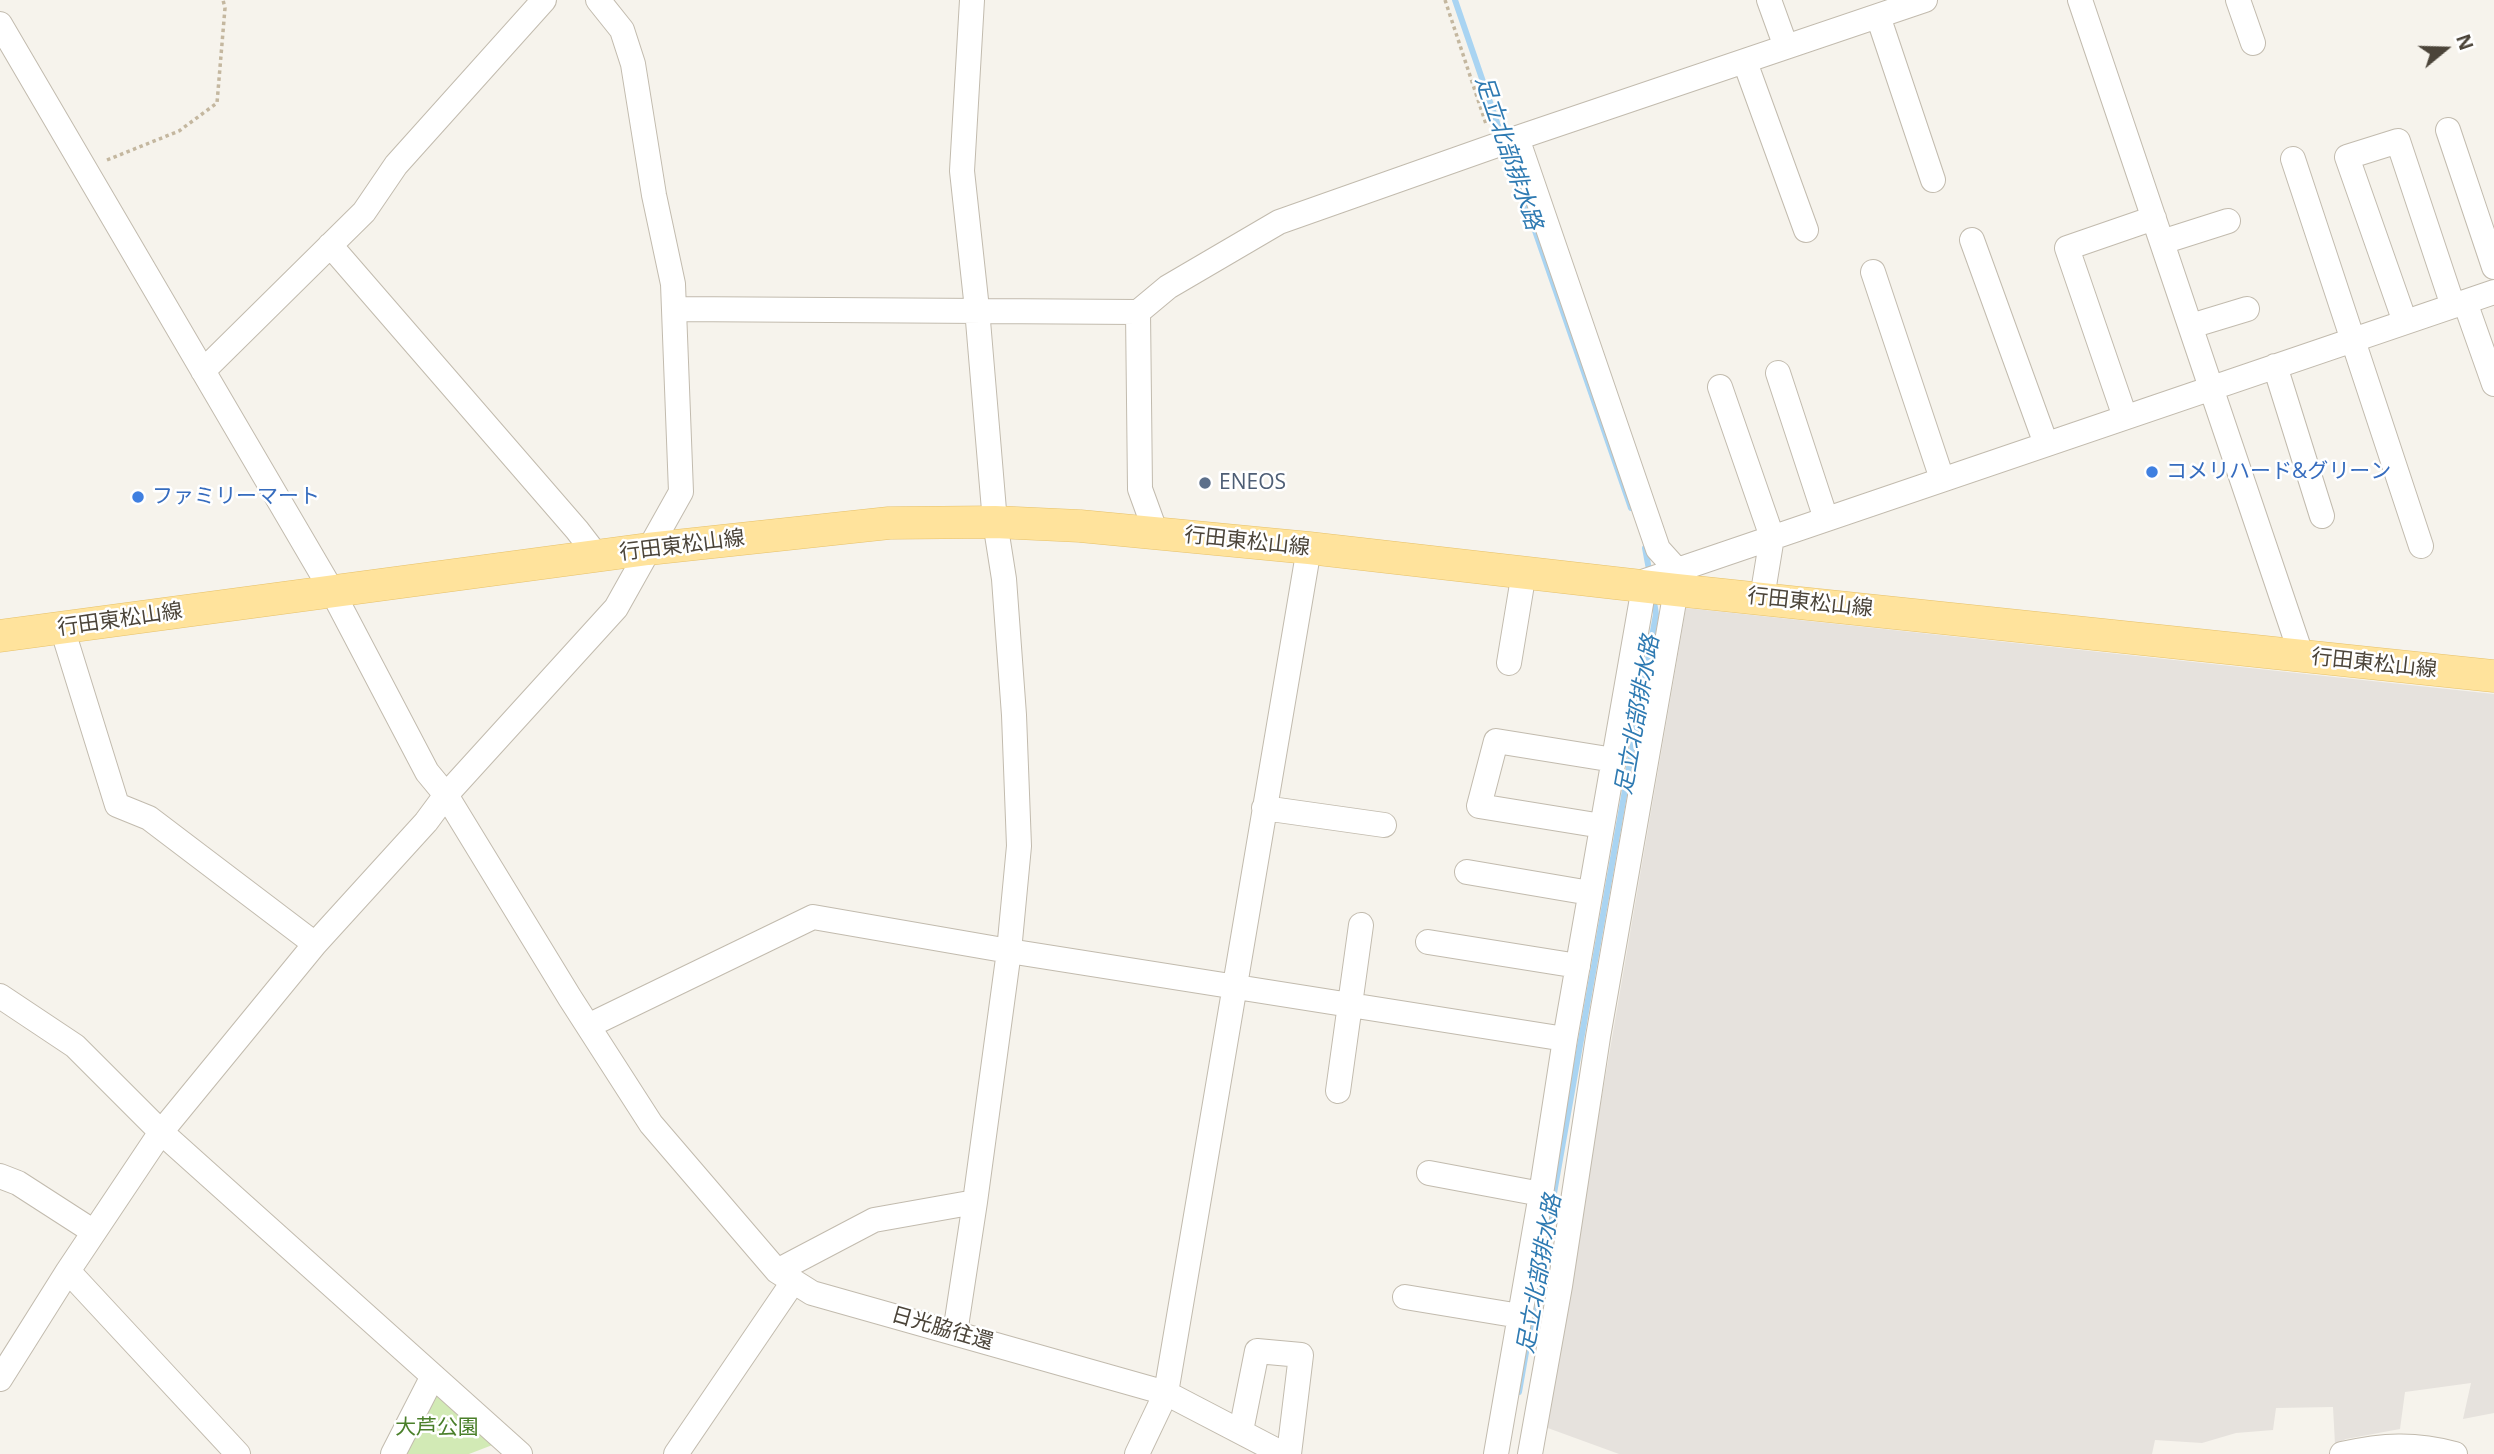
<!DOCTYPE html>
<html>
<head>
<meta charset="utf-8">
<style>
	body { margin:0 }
	#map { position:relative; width:2494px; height:1454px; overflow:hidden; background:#f6f3ec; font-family:"Open Sans",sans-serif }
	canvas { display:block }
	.north { position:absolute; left:2410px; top:14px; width:70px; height:70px; -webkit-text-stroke:5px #fff; paint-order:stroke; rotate:71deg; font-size:19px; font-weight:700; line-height:28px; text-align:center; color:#4b4439 }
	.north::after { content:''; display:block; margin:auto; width:24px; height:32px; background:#4b4439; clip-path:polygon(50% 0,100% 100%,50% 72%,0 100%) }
</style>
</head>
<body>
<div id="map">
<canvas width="2494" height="1454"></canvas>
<div class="north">N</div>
</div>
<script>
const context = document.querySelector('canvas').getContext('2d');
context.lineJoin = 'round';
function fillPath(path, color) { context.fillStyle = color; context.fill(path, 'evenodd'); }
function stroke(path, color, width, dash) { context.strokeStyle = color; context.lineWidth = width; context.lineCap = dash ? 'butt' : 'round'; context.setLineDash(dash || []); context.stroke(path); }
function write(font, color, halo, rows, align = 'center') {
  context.font = font + ' "Open Sans","Noto Sans JP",sans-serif'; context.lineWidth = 5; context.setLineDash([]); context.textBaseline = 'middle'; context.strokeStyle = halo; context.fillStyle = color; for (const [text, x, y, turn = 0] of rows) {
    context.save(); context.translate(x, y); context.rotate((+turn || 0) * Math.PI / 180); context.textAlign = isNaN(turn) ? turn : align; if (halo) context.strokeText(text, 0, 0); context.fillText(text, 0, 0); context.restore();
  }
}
const industrial = new Path2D(`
	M1686,608L2494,694V1413L2463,1419L2471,1383L2405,1392L2400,1429L2346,1439L2335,1444L2333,1407L2276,1408L2273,1430L2236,1433L2202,1443L2155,1440L2152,1454H1619L1545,1427Z`);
const green = new Path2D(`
	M435,1392L495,1444L469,1454H396Z`);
const stream = new Path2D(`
	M1455,0L1502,137
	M1506,147L1631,508
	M1645,548L1650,575
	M1519,1392L1656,614L1653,596`);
const path = new Path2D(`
	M1445,0L1486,124
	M107,160L179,131L217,103L225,8L223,0`);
const minor = new Path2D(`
	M1769,0L1786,47
	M2080,0L2302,657
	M2238,0L2253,43
	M1878,16L1933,180
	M0,24L332,591L427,772L446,795L570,998L651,1124L777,1271L812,1293L1166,1393L1283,1454
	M1745,62L1806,230
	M2448,130L2494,267
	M1517,138L1658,549L1677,570
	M2293,159L2421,546
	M1972,240L2046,444
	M2162,242L2228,221
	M330,245L577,530L597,556
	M1873,272L1942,479
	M2465,302L2494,384
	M675,309L1138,312L1168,287L1279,222L1517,138L1925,0
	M1138,312L1140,489L1156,533
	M2405,322L2347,157L2398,141L2453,306
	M2191,326L2247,309
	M2275,366L2322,516
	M203,371L364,212L396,165L544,0
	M1778,373L1826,519
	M1720,387L1772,537L1762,598
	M2125,417L2067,248L2154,218
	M62,628L117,805L149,818L315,944
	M1509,663L1524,572
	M1264,808L1384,825
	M1602,826L1479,806L1496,741L1614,760
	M1467,872L1590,893
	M1428,942L1578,966
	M0,996L75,1046L161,1132L520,1454
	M588,1026L813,917L1009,951L1565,1039
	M1338,1091L1361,925
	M1429,1173L1541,1194
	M0,1176L18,1183L94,1232
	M68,1271L238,1454
	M777,1271L874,1220L975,1202
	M1405,1297L1520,1316
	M955,1333L975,1202L1009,951L1019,846L1014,715L1004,579L995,522L977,309L962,171L972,0
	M0,1379L68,1271L161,1132L315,944L426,822L446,795L616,608L681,492L673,284L654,195L633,64L622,30L598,0
	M1241,1431L1257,1351L1301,1355L1289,1454
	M393,1454L433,1376
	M676,1454L793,1282
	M1137,1454L1166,1393L1309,548
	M1496,1454L1541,1194L1565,1039L1645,581L2494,292
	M1530,1454L1560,1286L1598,1037L1676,590
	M2342,1454C2383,1445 2414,1443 2455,1454`);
const major = new Path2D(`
	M0,636L648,549L889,523L995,522L1080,526L1309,548L1676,590L2494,676`);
const markers = [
	[2152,472,7,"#3f7fe0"],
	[1205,483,7,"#5c6f8a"],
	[138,497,7,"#3f7fe0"]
];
const shopNames = [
	["コメリハード&グリーン",2166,472],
	["ファミリーマート",152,497]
];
const serviceNames = [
	["ENEOS",1219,483]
];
const streetNames = [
	["行田東松山線",1247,542,6],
	["行田東松山線",682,546,-7],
	["行田東松山線",1810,603,6],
	["行田東松山線",120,620,-8],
	["行田東松山線",2374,664,6],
	["日光脇往還",942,1329,16]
];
const parkNames = [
	["大芦公園",437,1428]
];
const waterNames = [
	["足立北部排水路",1508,153,71],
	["足立北部排水路",1638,715,-80],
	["足立北部排水路",1540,1274,-80]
];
fillPath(industrial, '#e6e2dd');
fillPath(green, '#d2eab5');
stroke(stream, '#a9d4f2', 6);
stroke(minor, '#c2bbae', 26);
stroke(major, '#e6c16a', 33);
stroke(path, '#c4b79f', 3.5, [3.5, 3.5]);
stroke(minor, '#fff', 24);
stroke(major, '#ffe39c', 32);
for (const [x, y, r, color] of markers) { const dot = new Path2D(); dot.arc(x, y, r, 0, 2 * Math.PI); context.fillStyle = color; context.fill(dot); stroke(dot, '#fff', 2.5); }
write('21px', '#366cbe', '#fff', shopNames, 'left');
write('21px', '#4e5e75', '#fff', serviceNames, 'left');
write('21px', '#4b4439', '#fff', streetNames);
write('21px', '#4a7f2a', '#fff', parkNames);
write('italic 23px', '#2e7ab2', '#fff', waterNames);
</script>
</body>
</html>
